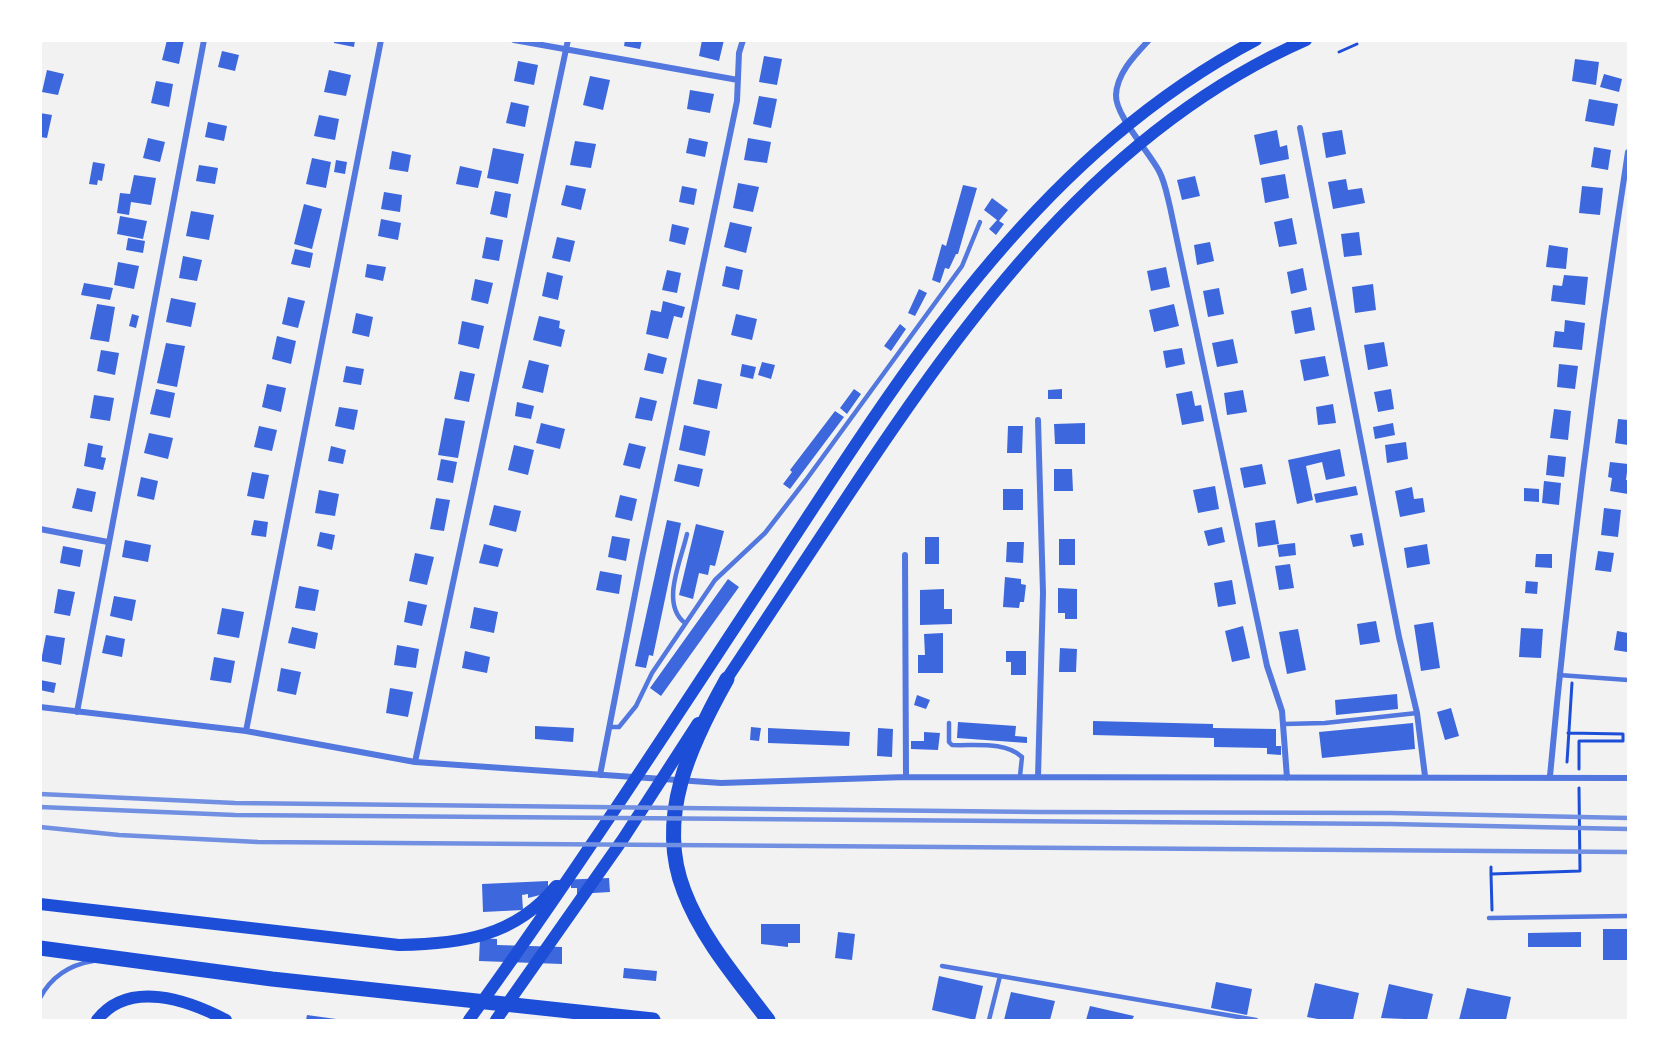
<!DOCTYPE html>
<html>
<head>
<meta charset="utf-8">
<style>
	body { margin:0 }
	#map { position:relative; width:1669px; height:1061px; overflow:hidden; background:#f2f2f2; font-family:"Fira Sans",sans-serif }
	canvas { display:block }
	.frame { position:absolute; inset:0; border:42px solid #fff; pointer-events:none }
</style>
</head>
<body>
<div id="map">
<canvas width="1669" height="1061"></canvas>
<div class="frame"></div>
</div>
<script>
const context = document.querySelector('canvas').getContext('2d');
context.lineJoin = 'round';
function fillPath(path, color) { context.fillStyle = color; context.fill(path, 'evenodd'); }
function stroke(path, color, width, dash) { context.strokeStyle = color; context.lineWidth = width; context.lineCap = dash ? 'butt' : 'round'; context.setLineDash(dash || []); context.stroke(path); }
const building = new Path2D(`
	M167,40H184L179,64L162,60Z
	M334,40H355L354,47L334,43Z
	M625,40H642L640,49L624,46Z
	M702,40H724L719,61L699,56Z
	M222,51L239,55L235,71L218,67Z
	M764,56L782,59L777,85L759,82Z
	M1575,59L1599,62L1596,85L1572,81Z
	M518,61L538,65L534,85L514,81Z
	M47,70L64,74L58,95L42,92Z
	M329,70L351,75L346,96L324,92Z
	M1604,74L1622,79L1619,92L1600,87Z
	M590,76L610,80L603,110L583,105Z
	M156,81L173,84L169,107L151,103Z
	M690,90L714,94L710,113L687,109Z
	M759,96L777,99L771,128L753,124Z
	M1589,99L1618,104L1614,126L1585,121Z
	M511,102L529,106L525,127L506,123Z
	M40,113L52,115L47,138L40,137Z
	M319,115L339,119L335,140L314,136Z
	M208,122L227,126L224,141L205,137Z
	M1277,130L1280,147L1287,145L1289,159L1260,165L1254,135Z
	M1342,130L1346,154L1326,158L1322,133Z
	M148,138L165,142L160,162L143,158Z
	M689,138L708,142L705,157L686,153Z
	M748,138L771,142L767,163L744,160Z
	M575,141L596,144L591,168L570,165Z
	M1594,147L1611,150L1608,170L1591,167Z
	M493,148L524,154L518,184L487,178Z
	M392,151L411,155L408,172L389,169Z
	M312,158L331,162L326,188L306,184Z
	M336,160L347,162L345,174L334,172Z
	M93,162L105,164L102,181L98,180L97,185L89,184Z
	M199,165L218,168L215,184L196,181Z
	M460,166L482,171L478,188L456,184Z
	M1285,174L1289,198L1265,203L1261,178Z
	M134,175L156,178L151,205L131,202L129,215L117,213L120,193L130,194Z
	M1195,176L1200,196L1182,200L1177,180Z
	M1346,179L1348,190L1362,188L1365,203L1333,209L1328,182Z
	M738,183L759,187L753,212L733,208Z
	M566,185L586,189L581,210L561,205Z
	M963,185L977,188L958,254H956L949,269L945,268L940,283L932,280L942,244L946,246Z
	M682,186L697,189L694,205L679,202Z
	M1582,186L1603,188L1600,215L1579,213Z
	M495,191L511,194L507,218L490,214Z
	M384,192L402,195L400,212L381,209Z
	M992,198L1008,210L999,221L1004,224L996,235L989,229L997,220L984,210Z
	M304,204L322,209L312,249L294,244Z
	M191,211L214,215L209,240L186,236Z
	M120,216L147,221L143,239L117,234Z
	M1292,218L1297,244L1279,247L1274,222Z
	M381,219L401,223L398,240L378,236Z
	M730,222L752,227L746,253L724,247Z
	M672,224L689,228L685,245L669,241Z
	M1359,232L1362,255L1344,257L1341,234Z
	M486,237L503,240L499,261L482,258Z
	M557,237L575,241L570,262L552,258Z
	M128,238L145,241L143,253L126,250Z
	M1210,242L1214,261L1197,265L1194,245Z
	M1549,245L1568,248L1566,269L1546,267Z
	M295,249L313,253L310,268L291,264Z
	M183,256L202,260L197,281L179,278Z
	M118,262L139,266L134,289L114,285Z
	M367,264L386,267L383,281L365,277Z
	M726,266L743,270L739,290L722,286Z
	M1166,267L1170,287L1151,291L1147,271Z
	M1303,268L1307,290L1291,294L1287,272Z
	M667,270L681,273L677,293L662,290Z
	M547,272L563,276L558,300L542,296Z
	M1564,275L1588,277L1585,305L1551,301L1553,285L1562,286Z
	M475,279L493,283L488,304L471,300Z
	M84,283L113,288L110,300L81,295Z
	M1373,284L1376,310L1355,313L1352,287Z
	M1219,288L1224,314L1208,317L1203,291Z
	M919,289L927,293L915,316L908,313Z
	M288,297L305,301L298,328L282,324Z
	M171,298L196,303L191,327L166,322Z
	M663,301L685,307L682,318L674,316L668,339L646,334L651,310L661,312Z
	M97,304L115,307L109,342L90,339Z
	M1174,304L1179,326L1154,332L1149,310Z
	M1311,307L1315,330L1295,334L1291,311Z
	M356,313L373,317L369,337L352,333Z
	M132,314L139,316L136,328L129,326Z
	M736,314L757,319L752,340L731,335Z
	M539,316L560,321L559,328L565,330L561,347L533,340Z
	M1565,320L1585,323L1582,350L1553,347L1555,331L1564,332Z
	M462,321L484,326L479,349L458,344Z
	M900,324L906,329L891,351L884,346Z
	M277,336L296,341L291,364L272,359Z
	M1233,339L1238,363L1217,367L1212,343Z
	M1384,342L1388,366L1368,370L1364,345Z
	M166,343L185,346L177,387L157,383Z
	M1182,348L1185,364L1166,368L1163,351Z
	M101,350L119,353L115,375L97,371Z
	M648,353L667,358L663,374L644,370Z
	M1325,356L1329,376L1304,381L1300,360Z
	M529,360L549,365L543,393L522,388Z
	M762,362L775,365L771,379L758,375Z
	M742,364L756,367L753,379L740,376Z
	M1559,364L1578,366L1575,389L1557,387Z
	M346,366L364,369L361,385L343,382Z
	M460,371L475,374L469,402L454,399Z
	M698,379L722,384L717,409L693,404Z
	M267,384L286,388L281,412L262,407Z
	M156,389L175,393L170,418L150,414Z
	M854,389L861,394L847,414L840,408Z
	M1062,389V399H1048V390Z
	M1391,389L1394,409L1378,412L1374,392Z
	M1243,390L1247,412L1227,415L1224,393Z
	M1192,391L1195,406L1201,405L1204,421L1182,425L1176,394Z
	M94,395L114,398L110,421L90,418Z
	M640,397L657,401L652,421L635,418Z
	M517,402L534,406L531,419L515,416Z
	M1333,404L1336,423L1318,425L1316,407Z
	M339,407L358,410L354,430L335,426Z
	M1554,409L1571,411L1568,440L1550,438Z
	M835,411L844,417L790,489L783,484L792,472L790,470Z
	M445,418L465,421L458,458L438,455Z
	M1618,419L1628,420V445L1615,443Z
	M541,423L565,429L560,449L536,443Z
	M1085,423V444H1055L1054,424Z
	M1393,423L1395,435L1375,439L1373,427Z
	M684,425L710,431L705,456L679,450Z
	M259,426L277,430L272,451L254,447Z
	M1008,426H1023L1022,453H1007Z
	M149,433L173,438L168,459L144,453Z
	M1406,442L1408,459L1387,463L1385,445Z
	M88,443L103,446L101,457L106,458L103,470L84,466Z
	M629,443L646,447L640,469L623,465Z
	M514,445L534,450L528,475L508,470Z
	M331,446L346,450L343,464L328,461Z
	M1340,449L1345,476L1326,480L1322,462L1306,466L1313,500L1297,504L1288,460Z
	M1548,455L1566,457L1564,477L1546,475Z
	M441,459L457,462L453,483L437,480Z
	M1610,462L1628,464L1626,480H1628V494L1610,491L1612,478L1608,477Z
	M678,464L703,469L699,487L674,481Z
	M1262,464L1266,484L1244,488L1240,468Z
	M1054,469H1072L1073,491H1054Z
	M252,472L269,475L264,499L247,496Z
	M141,477L158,481L154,500L137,496Z
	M1544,481L1561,483L1559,505L1542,503Z
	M1215,486L1219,509L1198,513L1193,490Z
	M1356,486L1358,495L1316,503L1314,494Z
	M1412,487L1414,499L1423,498L1425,512L1400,517L1395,491Z
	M77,488L96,492L92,512L72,508Z
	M1524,488L1539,489V502L1524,501Z
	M1003,489H1023V510H1003Z
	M319,490L339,494L335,516L315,513Z
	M620,495L637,499L632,521L615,517Z
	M436,498L450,500L444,531L430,529Z
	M494,505L521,511L516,532L489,525Z
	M1604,508L1621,510L1618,537L1601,535Z
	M254,520L268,522L266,537L251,535Z
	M667,520L681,523L653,656L649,655L646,668L635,666Z
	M1275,520L1279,544L1258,547L1255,523Z
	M696,524L724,531L715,566L710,565L708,575L699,573L693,599L679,595Z
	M1222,527L1225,542L1208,546L1204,531Z
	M320,532L335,535L332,550L317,546Z
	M1362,533L1364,545L1353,547L1350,535Z
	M612,536L630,539L626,561L608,557Z
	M925,537H939V564H925Z
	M1059,539H1075V565H1059Z
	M125,540L151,545L148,562L122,557Z
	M1007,542H1024L1023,563L1006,562Z
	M1295,543L1296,555L1279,557L1277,545Z
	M484,544L503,549L498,567L479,563Z
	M1427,544L1430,564L1407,568L1404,548Z
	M63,546L83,550L80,567L60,563Z
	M1598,551L1614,553L1611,572L1595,570Z
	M415,553L434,557L427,585L409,581Z
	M1536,554H1552V568L1535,567Z
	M1290,564L1294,588L1279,590L1275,566Z
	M600,571L622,575L619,594L596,590Z
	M1005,577L1021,579V584L1026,585L1024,602H1020L1019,608L1003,607Z
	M728,579L739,587L661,696L650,688Z
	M1232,580L1236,604L1218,607L1214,583Z
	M1526,581L1538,582L1537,594L1525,593Z
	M299,586L319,590L315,611L295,608Z
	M1058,588L1077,589V619H1065V613H1058Z
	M58,589L75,592L70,616L54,613Z
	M944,589V609H952V624L920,625V590Z
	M114,596L136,600L132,621L110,616Z
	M408,601L427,605L422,626L404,622Z
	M474,607L498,612L494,633L470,628Z
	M222,608L244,612L239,638L217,634Z
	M1376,621L1380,642L1360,645L1357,624Z
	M1433,622L1440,668L1421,671L1414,625Z
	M1243,626L1250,658L1232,662L1225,631Z
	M292,627L318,633L315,649L288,643Z
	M1521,628L1543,629L1541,658L1519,657Z
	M1298,629L1306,670L1287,674L1279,632Z
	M1617,631L1628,633L1627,652L1614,650Z
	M943,633V673H918V655H925L924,634Z
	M46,635L65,638L61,665L41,661Z
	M106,635L125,639L122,657L102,653Z
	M397,645L419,649L416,668L394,665Z
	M1060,648L1077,649L1076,672H1059Z
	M465,651L490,657L487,673L462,668Z
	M1006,651H1026V675H1011V662H1006Z
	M214,657L235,661L231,683L210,680Z
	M281,668L301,672L296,695L277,691Z
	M40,680L56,683L54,693L40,690Z
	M390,688L413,692L408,717L386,713Z
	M1397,694L1398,709L1336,715L1335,700Z
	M917,695L930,700L926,709L914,705Z
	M1451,708L1459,736L1445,740L1437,712Z
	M1093,721L1213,724V728L1276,729V746H1281V755L1267,754V748L1214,747V738L1093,735Z
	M958,722L1016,726L1015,736L1027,737V743L957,738Z
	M1413,723L1415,749L1322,758L1319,732Z
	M535,726L574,728L573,742L535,739Z
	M751,727L761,728L759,741L750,740Z
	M768,728L850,732L849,746L768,743Z
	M878,728L893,729L892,757L877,756Z
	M924,732L940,733L938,750L911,749V741H924Z
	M609,878L610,892L577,894V888H571V884L557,885V880Z
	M548,881V893L528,898V894L522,895L523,910L483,912L482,884Z
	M761,924H800V943H788V947L761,944Z
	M1603,929H1628V960H1603Z
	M838,932L855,934L852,960L835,958Z
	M1581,932V947H1528V933Z
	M480,938L497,939V945L562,947V964L479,961Z
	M624,968L657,971L656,981L623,978Z
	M939,976L983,986L975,1020L932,1010Z
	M1216,982L1252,989L1247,1015L1211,1008Z
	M1315,983L1359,993L1353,1020H1323L1307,1017Z
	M1389,984L1433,994L1427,1020L1381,1018Z
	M1467,988L1511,997L1506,1020H1459Z
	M1011,992L1055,1001L1050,1020H1004Z
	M1090,1006L1134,1016L1132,1020H1086Z
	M307,1015L336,1019V1020H306Z`);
const path = new Path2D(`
	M1339,52L1357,44
	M1568,733L1623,734V741H1579V769
	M1567,762L1572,683
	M1491,867V874
	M1492,910L1491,874L1580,871L1579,788`);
const service = new Path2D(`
	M685,623C660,604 681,561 687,534
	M1559,675L1628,680
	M949,723V742L952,745C975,746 1005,741 1022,757L1020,776
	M1284,724L1325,723L1417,713
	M611,727H619L636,706L652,673L715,580L765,533L806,480L962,266L980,222
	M1489,918L1628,916
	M942,966L1256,1020
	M40,998C51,977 69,965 93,961
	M989,1020L1000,976`);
const minor = new Path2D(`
	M514,40L738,80
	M1149,40C1135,55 1117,73 1116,95C1115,115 1149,152 1159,171C1165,182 1167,195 1170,207L1267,666L1282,711L1287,778
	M1300,128L1399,637L1417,713L1425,776
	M40,529L108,542
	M905,555L906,777
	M40,707L246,731L415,762L721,783L906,777L1628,778
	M77,712L204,40
	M246,731L381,40
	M415,762L568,40
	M600,775L642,558L737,101L739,53L743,40
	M1550,776C1569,568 1596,359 1628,152
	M1038,777L1043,593L1038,420`);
const secondary = new Path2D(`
	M722,686C763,623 806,560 847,497C967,316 1101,130 1306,40
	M40,904L399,945C460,944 515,937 556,886
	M97,1020C129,979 188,1000 226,1020
	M469,1020C572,878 668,729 765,582C900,376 1031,159 1256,40
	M496,1020L623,839L698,723`);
const trunk = new Path2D(`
	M727,679C691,743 655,817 684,891C702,939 738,980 768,1020
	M40,948L272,979L653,1020`);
const rail = new Path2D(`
	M40,794L235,803L1037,812L1391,813L1628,818
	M40,807L235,815L1391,824L1628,829
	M40,827L119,835L258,842L1628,852`);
fillPath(building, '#3d67dc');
stroke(path, '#1d4ed8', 3);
stroke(service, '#5277de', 4.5);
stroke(minor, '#5277de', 6);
stroke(secondary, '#1d4ed8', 12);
stroke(trunk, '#1d4ed8', 15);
stroke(rail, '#7290e2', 4.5);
</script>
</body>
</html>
